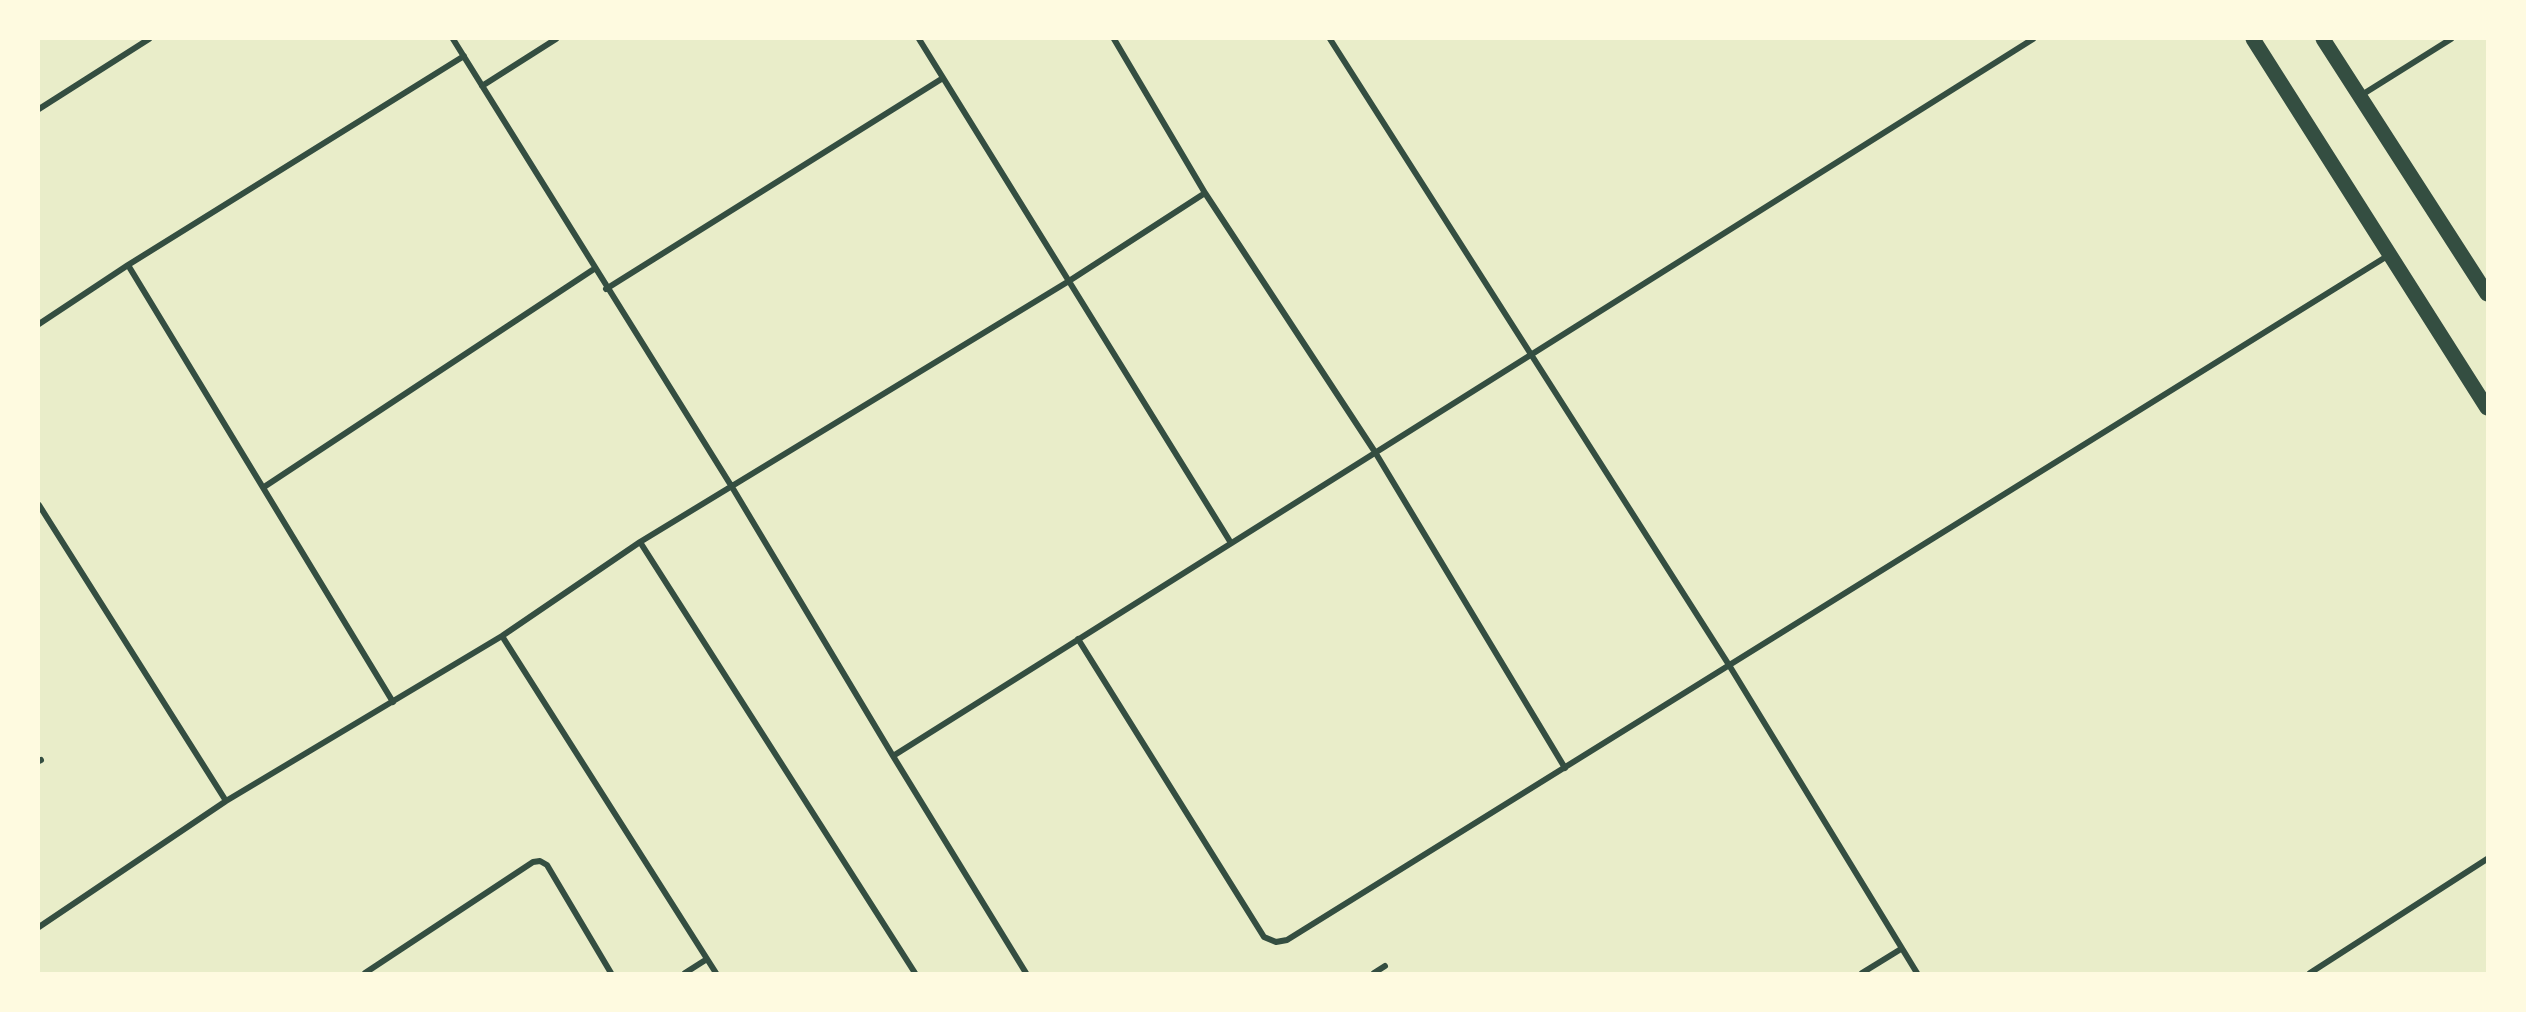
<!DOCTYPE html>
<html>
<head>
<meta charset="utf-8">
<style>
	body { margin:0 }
	#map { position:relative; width:2526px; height:1012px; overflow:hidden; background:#e9edc9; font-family:"PT Serif",serif }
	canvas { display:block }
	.frame { position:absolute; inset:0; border:40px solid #fefae0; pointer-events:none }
</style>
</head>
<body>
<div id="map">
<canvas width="2526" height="1012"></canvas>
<div class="frame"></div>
</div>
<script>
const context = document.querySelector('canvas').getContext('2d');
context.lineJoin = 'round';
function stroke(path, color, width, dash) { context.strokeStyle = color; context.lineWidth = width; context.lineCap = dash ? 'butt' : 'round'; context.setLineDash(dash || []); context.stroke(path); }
const minor = new Path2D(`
	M453,39L732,487L893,756L1026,973
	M919,39L1231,543
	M1114,39L1205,193L1375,452L1565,768
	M1330,39L1729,665L1917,973
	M482,86L556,39
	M2360,96L2451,39
	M39,109L149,39
	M128,265L393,702
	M606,289L943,78
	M39,324L128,265L464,56
	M264,487L594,269
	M39,505L226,801
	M640,542L915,973
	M502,636L716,973
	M1078,639L1264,937L1276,942L1287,940L2389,255
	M893,756L2033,39
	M39,761L41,760
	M39,927L226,801L502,636L640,542L1069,281L1205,193
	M365,973L533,862L540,861L547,865L611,973
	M685,973L707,959
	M1374,973L1385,966
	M1862,973L1901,949
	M2310,973L2487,859`);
const primary = new Path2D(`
	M2253,39L2487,408
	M2323,39L2487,294`);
stroke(minor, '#344e41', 6);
stroke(primary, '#344e41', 15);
</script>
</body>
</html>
